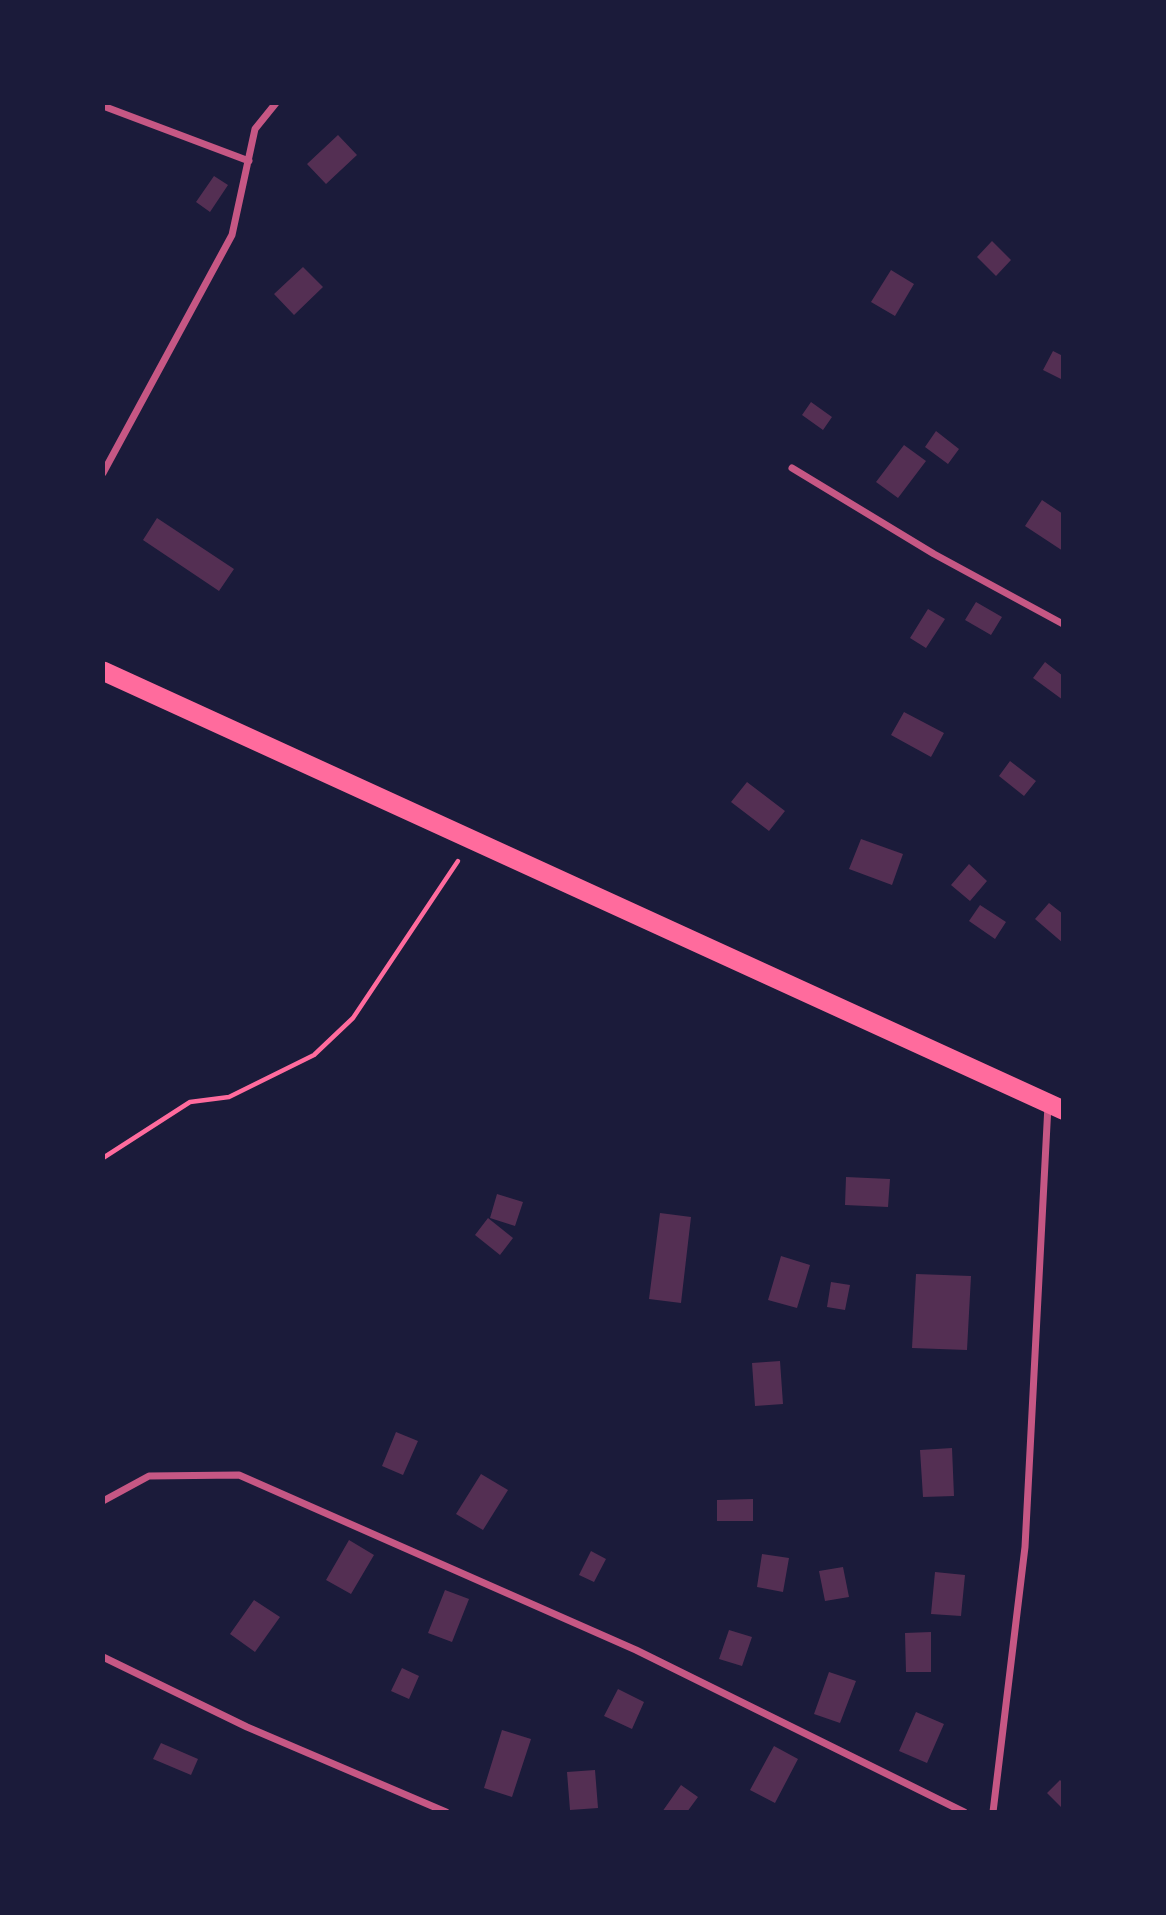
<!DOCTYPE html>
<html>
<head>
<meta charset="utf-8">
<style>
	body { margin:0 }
	#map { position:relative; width:1166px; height:1915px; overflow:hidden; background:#1b1b3a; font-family:Commissioner,sans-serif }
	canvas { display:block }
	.frame { position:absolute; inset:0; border:105px solid #1b1b3a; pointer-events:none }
</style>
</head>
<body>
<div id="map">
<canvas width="1166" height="1915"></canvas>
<div class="frame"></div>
</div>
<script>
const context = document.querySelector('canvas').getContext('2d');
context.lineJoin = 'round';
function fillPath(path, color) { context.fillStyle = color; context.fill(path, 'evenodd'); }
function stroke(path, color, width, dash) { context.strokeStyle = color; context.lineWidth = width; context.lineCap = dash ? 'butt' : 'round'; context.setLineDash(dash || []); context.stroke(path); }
const building = new Path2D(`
	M338,135L357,155L326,184L307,164Z
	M214,176L228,185L210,212L196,202Z
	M992,241L1011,260L996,276L977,257Z
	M303,267L323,287L294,315L274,294Z
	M891,270L914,284L895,316L871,302Z
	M1053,351L1063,356V380L1043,370Z
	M811,402L832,417L823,430L802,415Z
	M936,431L959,449L948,464L925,447Z
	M904,445L926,461L898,498L876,482Z
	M1042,500L1063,514V551L1025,526Z
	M157,518L234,569L219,591L143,540Z
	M976,602L1002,617L991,635L965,620Z
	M928,609L945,619L926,648L910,638Z
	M1045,662L1063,676V700L1033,678Z
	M904,712L944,733L931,757L891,735Z
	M1010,761L1036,781L1024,796L999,776Z
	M747,782L785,811L769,831L731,802Z
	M861,839L903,854L892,885L849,869Z
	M969,864L987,881L970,901L951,885Z
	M1049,903L1063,914V943L1035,919Z
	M980,905L1006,922L995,939L969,921Z
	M846,1177L890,1179L888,1207L845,1205Z
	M497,1194L523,1202L515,1226L490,1218Z
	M660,1213L691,1217L681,1303L649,1299Z
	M488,1218L513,1238L500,1255L475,1235Z
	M781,1256L810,1265L797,1308L768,1300Z
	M916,1274L971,1276L967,1350L912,1348Z
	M831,1282L850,1285L845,1310L827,1307Z
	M780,1361L783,1404L755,1406L752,1363Z
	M396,1432L418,1441L403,1475L382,1466Z
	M952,1448L954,1496L923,1497L920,1450Z
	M481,1474L508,1490L483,1530L456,1514Z
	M753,1499V1521H717V1500Z
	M349,1540L374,1555L351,1594L326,1580Z
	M591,1551L606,1559L594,1582L579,1575Z
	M762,1554L789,1558L783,1592L757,1587Z
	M843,1567L849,1597L825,1601L819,1571Z
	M935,1572L965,1575L961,1616L931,1614Z
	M445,1590L469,1599L452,1642L428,1633Z
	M254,1600L280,1617L255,1652L230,1634Z
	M729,1630L752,1637L742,1666L719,1659Z
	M931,1632V1672H906L905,1633Z
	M402,1668L419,1676L409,1699L391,1691Z
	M829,1672L856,1681L840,1723L814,1714Z
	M618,1689L644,1702L632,1729L604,1716Z
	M916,1712L944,1724L927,1763L899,1751Z
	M502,1730L531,1739L512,1797L484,1788Z
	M161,1743L198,1759L191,1775L153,1759Z
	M774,1746L798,1759L775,1803L750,1790Z
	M595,1770L598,1808L570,1810L567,1772Z
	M1060,1780L1063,1783V1809L1047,1793Z
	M681,1785L698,1797L687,1812H662Z`);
const path = new Path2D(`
	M103,1158L190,1102L229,1097L314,1055L353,1018L458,861`);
const minor = new Path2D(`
	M103,106L249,161
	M792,468L934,554L1063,624
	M103,473L232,235L255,129L276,103
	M103,1501L149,1476L239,1475L636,1650L964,1812
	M103,1657L247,1727L446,1812
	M993,1812L1025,1547L1048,1105`);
const trunk = new Path2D(`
	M103,671L1063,1110`);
fillPath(building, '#542f53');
stroke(path, '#ff6b9d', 4.5);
stroke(minor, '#c65784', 7);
stroke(trunk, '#ff6b9d', 19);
</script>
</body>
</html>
